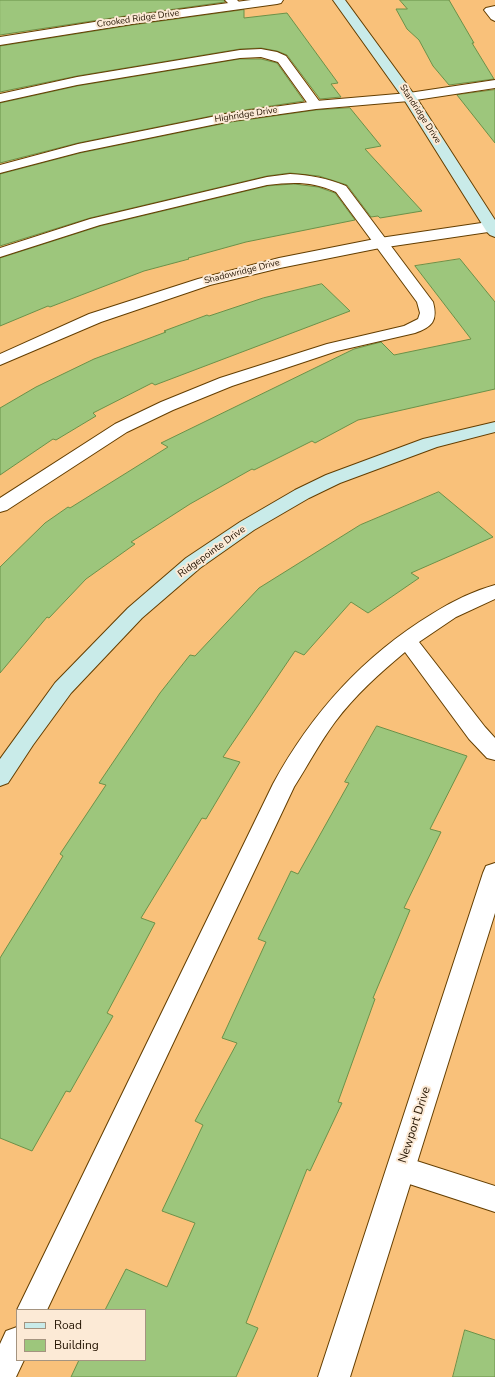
<!DOCTYPE html>
<html>
<head>
<meta charset="utf-8">
<style>
	body { margin:0 }
	#map { position:relative; width:495px; height:1377px; overflow:hidden; background:#f9c17a; font-family:"Nunito Sans",sans-serif }
	canvas { display:block }
	.legend { position:absolute; left:16px; top:1309px; width:130px; height:52px; box-sizing:border-box; background:#fcead6; border:1px solid #a59480; margin:0; padding:5px 7px; list-style:none; font-size:12px; color:#231300 }
	.legend li { display:flex; align-items:center; gap:8px; height:20px }
	.legend b { width:20px; border:1px solid #a59480 }
</style>
</head>
<body>
<div id="map">
<canvas width="495" height="1377"></canvas>
<ul class="legend">
<li><b style="height:5px;background:#c9ebe9"></b>Road</li>
<li><b style="height:11px;background:#9dc67c"></b>Building</li>
</ul>
</div>
<script>
const context = document.querySelector('canvas').getContext('2d');
context.lineJoin = 'round';
function fillPath(path, color) { context.fillStyle = color; context.fill(path, 'evenodd'); }
function stroke(path, color, width, dash) { context.strokeStyle = color; context.lineWidth = width; context.lineCap = dash ? 'butt' : 'round'; context.setLineDash(dash || []); context.stroke(path); }
function write(font, color, halo, rows, align = 'center') {
  context.font = font + ' "Nunito Sans",sans-serif'; context.lineWidth = 4; context.setLineDash([]); context.textBaseline = 'middle'; context.strokeStyle = halo; context.fillStyle = color; for (const [text, x, y, turn = 0] of rows) {
    context.save(); context.translate(x, y); context.rotate((+turn || 0) * Math.PI / 180); context.textAlign = isNaN(turn) ? turn : align; if (halo) context.strokeText(text, 0, 0); context.fillText(text, 0, 0); context.restore();
  }
}
const building = new Path2D(`
	M0,0H224L225,2L132,15L0,35Z
	M400,0H449L474,43H472L494,79L449,85L433,66L419,40L407,29L396,9H407Z
	M244,10V18L287,13L338,83L331,84L341,97L320,99L287,55L277,51L261,48L240,49L77,76L0,92V46L132,25Z
	M240,59H261L277,63L304,101L231,112L78,143L0,163V103L77,86Z
	M495,90V143L457,95Z
	M350,108L381,146L365,149L422,211L380,218L378,216L371,217L347,185L319,176L290,173L267,176L90,218L0,246V174L80,153L231,122L316,110Z
	M294,184L318,187L335,193L355,220L246,242L188,258L189,259L144,271L50,307L48,306L0,326V258L100,226L267,186Z
	M460,259L495,302V389L358,420L315,443L312,441L254,470L252,469L190,504L131,542L135,544L86,579L49,618L47,617L0,673V567L45,523L68,507L70,508L168,447L161,443L354,349L381,342L394,355L471,339L415,266Z
	M322,284L350,311L155,385L152,383L93,413L96,416L56,440L53,439L0,475V408L36,387L94,359L166,332L164,331L207,315L209,316L263,298Z
	M439,492L493,537L411,573L419,578L368,613L351,602L304,655L295,651L223,757L240,762L206,819L202,818L141,918L155,923L107,1013L113,1016L70,1092L66,1091L32,1151L0,1138V958L63,856L60,854L106,785L99,783L160,693L190,655L195,656L259,588L360,525Z
	M377,726L467,756L430,829L441,832L404,908L410,910L373,998L375,999L338,1102L342,1103L310,1171L307,1169L246,1323L258,1328L236,1377H71L79,1360H145V1310H105L126,1269L167,1287L195,1223L162,1211L203,1125L195,1121L237,1043L222,1038L266,942L258,939L291,871L298,874L349,783L345,782Z
	M465,1330L495,1340V1377H453Z`);
const lane = new Path2D(`
	M225,0H237L242,5L240,7H232Z
	M495,6V21L491,19L484,10L486,8Z
	M261,49L277,52L286,56L322,105L321,108H311L278,62L261,57L240,58L77,85L0,102V94L77,77L240,50Z
	M290,174C310,175 327,178 346,186L433,302C438,321 432,327 415,333L337,351L232,386L173,410L127,432L7,510L0,512V498L115,424L161,402L220,378L327,344L404,326L418,319L420,313L417,302L336,192C312,181 293,182 267,185L100,225L0,257V248L90,219L267,177Z
	M495,585V599L456,617L419,642L485,727L495,738V760L487,758L469,739L405,652C380,673 355,695 335,722C320,742 308,765 294,787L47,1310H17L273,784C311,714 363,656 432,614C451,602 473,591 495,585Z
	M401,1156L495,1186V1212L391,1178L387,1169L391,1160Z
	M17,1327V1360H24L16,1377H0V1344L6,1331Z`);
const street = new Path2D(`
	M251,0H283L281,3L277,4L132,24L0,45V37L132,16Z
	M495,80V88L409,101L316,109L231,121L80,152L0,173V165L78,144L231,113L316,101L409,93Z
	M495,221V231L380,248L280,268L210,285L101,322L0,365V354L89,314L198,279L279,258L380,238Z
	M495,863V913L350,1377H318L483,873L486,866Z`);
const secondary = new Path2D(`
	M333,0H345L416,97L495,220V237L490,235L487,232L403,98Z
	M495,422V432L437,447L340,483L309,498L254,530L200,568L142,618L71,693L33,745L8,783L0,786V759L55,683L128,608L186,558L240,522L295,490L326,475L423,439Z`);
const farStreetnames = [
	["Crooked Ridge Drive",138,19,-8],
	["Standridge Drive",420,114,57],
	["Highridge Drive",246,115,-9],
	["Shadowridge Drive",242,272,-14]
];
const streetNames = [
	["Ridgepointe Drive",212,552,-36]
];
const nearStreetnames = [
	["Newport Drive",415,1125,-72]
];
fillPath(building, '#9dc67c');
stroke(building, '#6b9149', 1);
stroke(lane, '#643e00', 2);
stroke(street, '#643e00', 2);
stroke(secondary, '#643e00', 2);
fillPath(lane, '#fff');
fillPath(street, '#fff');
fillPath(secondary, '#c9ebe9');
write('9px', '#231300', '#fcead6', farStreetnames);
write('10px', '#231300', '#fcead6', streetNames);
write('12px', '#231300', '#fcead6', nearStreetnames);
</script>
</body>
</html>
